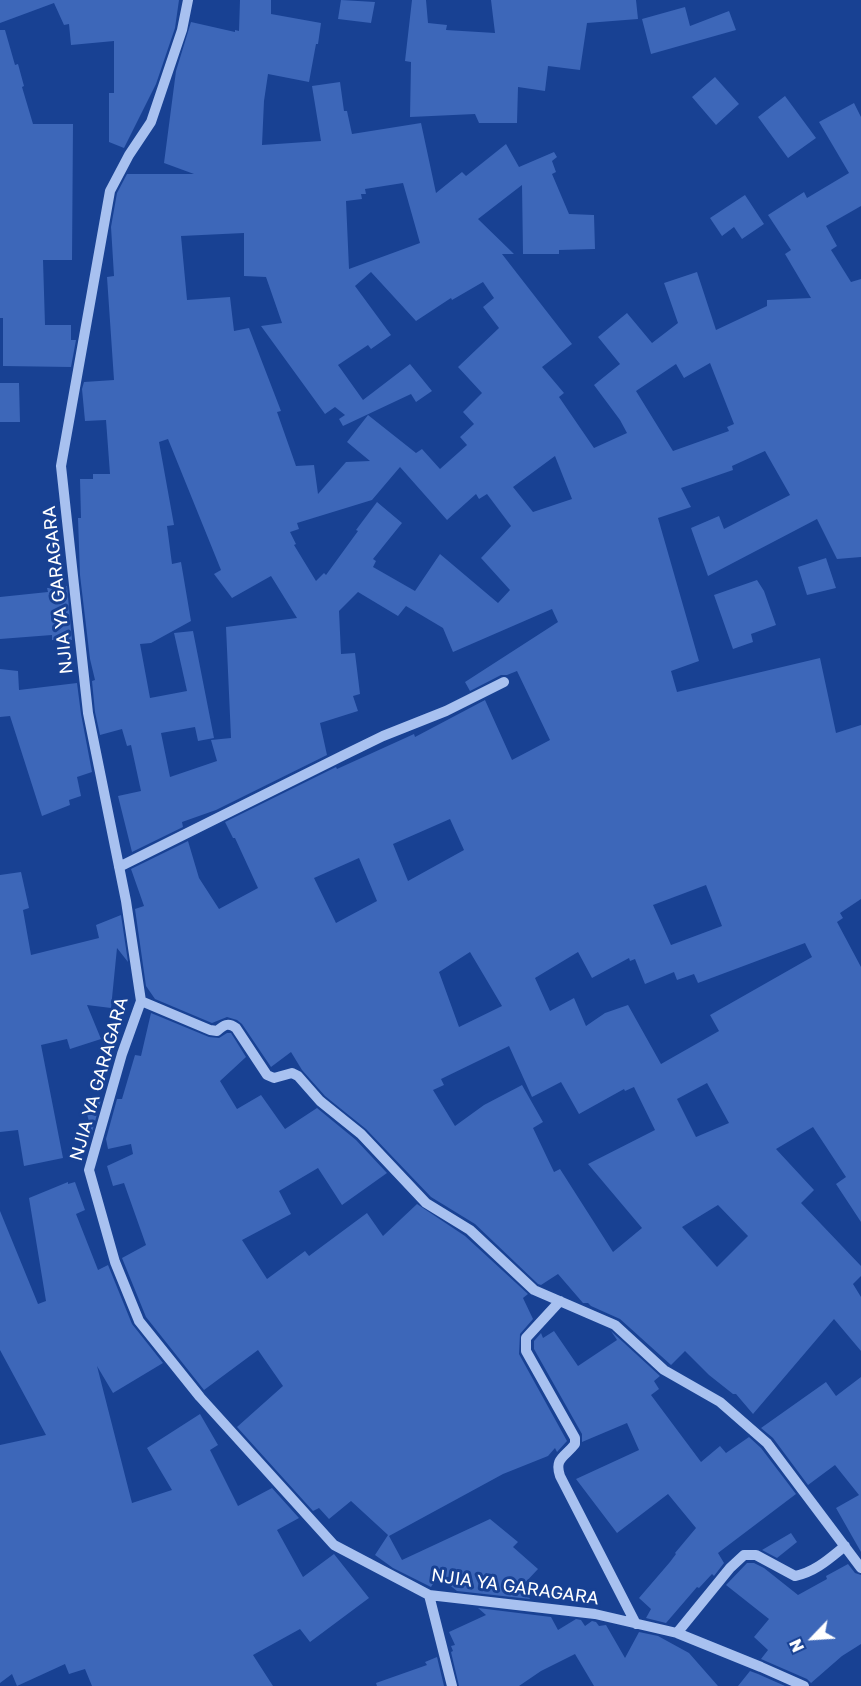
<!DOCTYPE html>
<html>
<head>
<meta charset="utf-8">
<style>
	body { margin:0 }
	#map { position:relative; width:861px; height:1686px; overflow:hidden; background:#184193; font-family:"Golos Text",sans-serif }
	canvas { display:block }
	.north { position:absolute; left:783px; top:1608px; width:60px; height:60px; -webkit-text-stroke:4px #184193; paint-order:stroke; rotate:245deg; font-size:16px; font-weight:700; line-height:24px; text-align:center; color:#fff }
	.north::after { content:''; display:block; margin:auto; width:21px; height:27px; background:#fff; clip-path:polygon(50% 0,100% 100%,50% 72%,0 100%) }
</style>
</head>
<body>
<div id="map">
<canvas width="861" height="1686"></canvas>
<div class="north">N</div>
</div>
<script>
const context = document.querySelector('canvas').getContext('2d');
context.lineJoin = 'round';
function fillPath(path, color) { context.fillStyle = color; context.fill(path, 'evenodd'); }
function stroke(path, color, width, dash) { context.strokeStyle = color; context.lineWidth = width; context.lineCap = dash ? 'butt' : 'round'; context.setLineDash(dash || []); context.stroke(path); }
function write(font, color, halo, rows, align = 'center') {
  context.font = font + ' "Golos Text",sans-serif'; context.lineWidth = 6; context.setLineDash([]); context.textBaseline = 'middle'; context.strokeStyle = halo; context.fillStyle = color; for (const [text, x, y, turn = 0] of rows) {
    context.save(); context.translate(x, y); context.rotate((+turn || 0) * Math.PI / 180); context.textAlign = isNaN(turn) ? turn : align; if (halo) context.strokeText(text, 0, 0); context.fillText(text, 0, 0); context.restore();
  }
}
const building = new Path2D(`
	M0,0H179L175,28L156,84L124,148L109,142V93H114V41L71,45L69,24L64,25L54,3L0,23Z
	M240,0H271V14L321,23L318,44H316L309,82L268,74L264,101L262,145L321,141L312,86L340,82L344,111H347L352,134L421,123L436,193L462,172L466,176L506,144L519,167L554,152L557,157L552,161L556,172L552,174L569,214L594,215L595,249L559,250V254H523L522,185L478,219L514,254H502L572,344L542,367L564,393L559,397L594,448L627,433L620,420L594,385L620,364L598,337L627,313L652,343L678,323L664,283L697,272L716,330L767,306V300L811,298L785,254L791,250L768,215L804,192L807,198L849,173L819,122L854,103L861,117V206L826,226L837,246L831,250L851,282L861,279V557L837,559L817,519L708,576L691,528L719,516L724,529L790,495L765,451L732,466L733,470L681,488L691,507L658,518L699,661L671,671L677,692L820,658L836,733L861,725V899L840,913L843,918L837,922L861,967V1222L836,1184L846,1177L813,1127L776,1149L814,1190L801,1203L861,1266V1276L853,1284L861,1297V1351L834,1319L753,1414L736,1394H733L709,1375L685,1351L671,1365L620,1319L591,1306L588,1303H583L558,1274L541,1285L538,1284L475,1224L431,1197L366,1129L325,1096L302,1070L291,1052L271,1067L242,1024L237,1020L227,1017L212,1023L155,999L146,986L135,909L144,906L131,869L188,841L199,878L219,909L258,888L235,838H233L225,822L336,767L337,769L414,734L415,737L485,700L512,760L550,740L517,671L507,675H501L470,691L465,682L558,622L552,609L453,652L443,628L406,606L398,616L358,592L339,611L341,654L355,653L360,694L353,696L358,711L320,723L327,755L216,810L182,822L183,827L132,852L118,796L141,791L131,745L127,746L122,729L100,735L95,712L92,681L95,680L90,659L80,575L78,518H81L80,479H93V474H110L106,420L85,421L82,389L84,382L114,380L107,277L114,276L111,227L117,193L127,174H194L164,163L176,71L191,22L235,32V30L239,31ZM403,183L420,243L349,269L346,201L362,199L361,194H366L365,189ZM244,233V276L266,277L282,323L261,326L325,414L335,407L345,415L339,419L343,426L411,394L416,402L432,391L410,364L363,400L338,365L368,345L371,349L391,335L355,286L371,272L416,321L451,298L452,300L483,282L494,298L483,307L499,328L458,367L482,393L463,412L474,424L460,437L467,445L440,469L422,449L416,453L368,415L347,442L370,461L346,462L318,494L314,465L296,466L277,412L281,411L249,328L234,331L230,297L187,300L181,236ZM710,363L734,424L727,427L729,431L673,451L636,391L676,364L684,378ZM168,439L221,570L214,574L232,598L271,576L297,618L226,627L231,738L211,740L217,761L170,777L161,733L195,727L198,741L214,738L193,631L174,633L187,691L150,698L140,644L151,643L191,621L181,562L172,564L167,526L174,525L159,442ZM555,456L572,499L533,512L513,487ZM400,467L447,520L476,494L479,499L487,494L511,526L481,558L510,590L498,603L440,554L415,591L373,567L376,561L373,559L402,523L377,502L356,530L358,531L326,575L324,573L316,581L294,545L296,544L290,532L299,529L297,523L372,500ZM450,819L464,850L408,881L393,844ZM359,858L377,901L336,923L314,878ZM706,885L722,926L671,945L653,905ZM805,943L812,957L710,1015L719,1031L661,1064L628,1005L605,1013L586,1026L574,998L550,1011L535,978L578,952L592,978L629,958L630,961L635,959L645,984L674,972L677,980L694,974L698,983ZM470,952L502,1006L459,1027L439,972ZM509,1046L532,1097L561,1082L579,1114L624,1089L625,1091L634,1087L655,1130L588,1164L642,1228L613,1252L560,1169L554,1172L533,1128L543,1122L522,1085L484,1105L455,1126L433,1090L444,1085L441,1079ZM707,1083L729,1123L696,1137L677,1099ZM718,1205L748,1236L717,1267L682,1227Z
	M341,0L375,2L371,23L338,19Z
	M412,0H426L428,23L447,25L446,30L495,33L491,0H636L638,19L587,23L580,70L548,66L545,91L518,87L517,123H479L475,114L410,117L411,62L405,61Z
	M685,7L690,26L729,11L736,30L651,54L642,19Z
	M0,30H5L15,65L18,64L24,86L22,87L33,124H73L72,260H43L45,325H71V340H76L71,367L3,366V318H0Z
	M715,77L739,104L716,125L692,97Z
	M785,96L816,138L788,158L758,117Z
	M745,195L764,224L742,239L734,227L722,236L710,218Z
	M0,383H19L20,422H0Z
	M826,558L836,588L807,595L798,567Z
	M757,580L764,591L776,625L751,634L753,642L733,649L714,595Z
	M67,586L72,640H52V635L0,639V597L48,592L47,588Z
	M0,669L18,671L19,690L77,683L81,714L92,772L77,777L81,796L69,800L70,805L42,816L10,716L0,717Z
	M21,872L29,908L23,910L31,955L99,938L96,925L121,915L128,962L117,948L111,1008L87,1005L101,1039L70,1049L67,1039L41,1045L63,1158L24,1166L18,1130L0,1132V875Z
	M151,1013L209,1037L219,1038L227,1033H231L246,1057L220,1081L237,1109L261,1095L285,1129L317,1108L356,1140L387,1173L342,1205L318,1168L279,1191L291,1214L242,1240L267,1279L305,1251L309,1256L367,1213L383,1236L417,1204L465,1236L528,1294L523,1298L533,1319L520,1334L519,1354L567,1441L557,1452L555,1448L548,1456L503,1474L389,1536L402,1560L490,1519L518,1542L513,1547L538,1569L523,1585L530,1599L457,1591L438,1576L431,1587L393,1568L375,1555L388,1535L351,1501L329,1519L319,1508L313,1511L237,1427L283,1386L258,1350L204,1390L146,1317L122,1258L146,1245L124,1183L113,1186L107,1166L133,1154L131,1144L108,1149L106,1139L117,1099H122L135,1055L141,1056Z
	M83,1100H101L92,1132Z
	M68,1182V1184L75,1182L85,1210L76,1214L98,1270L108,1265L132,1324L163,1363L113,1393L97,1366L132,1503L172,1490L147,1448L200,1414L218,1445L210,1450L238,1506L272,1488L299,1518L277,1530L303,1577L334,1554L369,1598L310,1642L300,1629L253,1655L273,1686H92L85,1669L69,1674L65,1664L17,1686L12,1674L0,1683V1445L46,1435L0,1350V1211L38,1304L46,1301L29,1198Z
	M554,1331L578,1366L617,1340L611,1331L660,1376L654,1381L659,1389L651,1395L701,1462L720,1446L726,1453L749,1437L761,1448L796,1494L718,1553L724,1563L714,1576L712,1574L699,1588L697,1587L666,1623L646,1618L651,1609L639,1598L670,1562L676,1554L675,1553L696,1528L668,1494L617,1533L576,1479L639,1450L627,1423L582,1442V1434L534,1349V1341L541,1333L543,1338Z
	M861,1377V1552L836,1508L859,1495L835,1465L808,1485L773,1438L761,1428L826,1382L836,1396Z
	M791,1533L797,1542L777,1558L762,1550Z
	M747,1563H754L764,1568L798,1595L827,1579L826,1576L848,1564L855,1573L861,1575V1644L842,1656L811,1683L807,1679L761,1659L768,1650L754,1637L769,1619L726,1585Z
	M478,1608L551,1617L558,1630L576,1619L581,1620L585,1626L592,1621L596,1622L599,1626L606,1625L625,1658L639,1632L658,1636L689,1653L718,1686H594L575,1654L541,1671L519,1686H459L451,1652L453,1651L451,1646L455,1645L449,1632L486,1615Z
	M437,1657L444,1686H377L376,1683L427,1665L425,1662Z
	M750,1671L758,1674L785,1686H738Z`);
const minor = new Path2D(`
	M188,0L182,30L151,122L129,155L110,191L61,466L88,713L126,901L141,1001L122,1054L89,1170L115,1262L139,1321L200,1397L334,1545L429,1595L595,1614L677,1633L761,1667L804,1686
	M119,867L342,756L383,736L446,711L504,682
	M141,1001L210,1030L217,1031C224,1025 228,1022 236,1028L267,1075L274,1078L292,1073L298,1076L320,1101L361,1134L426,1203L470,1230L534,1290L615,1325L664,1370L720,1402L767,1443L861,1568
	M560,1301L526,1338V1351L575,1438V1444C565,1457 554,1458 560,1476L636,1624
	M429,1595L452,1686
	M677,1633L730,1568L744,1555H756L795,1576C815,1572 829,1559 845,1546`);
const streetNames = [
	["NJIA YA GARAGARA",58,590,-96],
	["NJIA YA GARAGARA",99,1079,-74],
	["NJIA YA GARAGARA",515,1587,8]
];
fillPath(building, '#3d67b9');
stroke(minor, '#a8c1f0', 10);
write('18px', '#fff', '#184193', streetNames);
</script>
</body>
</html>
